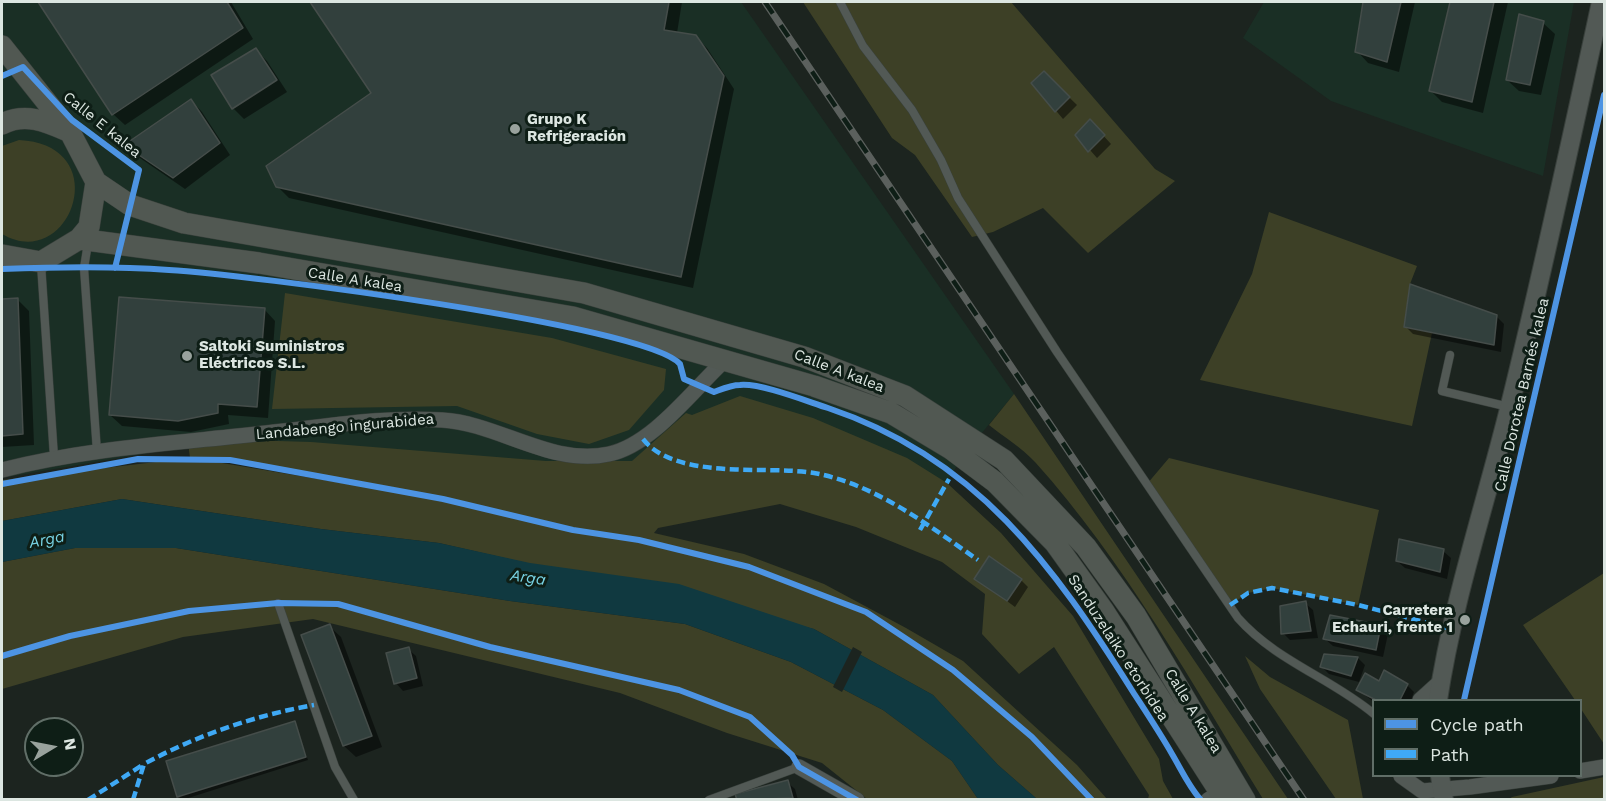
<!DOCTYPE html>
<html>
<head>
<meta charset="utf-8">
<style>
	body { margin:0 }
	#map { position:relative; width:1606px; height:801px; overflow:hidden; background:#1c241f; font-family:"Work Sans",sans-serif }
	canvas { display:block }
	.frame { position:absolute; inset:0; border:3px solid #dce6e1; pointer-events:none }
	.legend { position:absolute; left:1372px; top:699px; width:210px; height:78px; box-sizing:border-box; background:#0e1e16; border:2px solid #606e67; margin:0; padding:8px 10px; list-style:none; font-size:18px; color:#dce6e1 }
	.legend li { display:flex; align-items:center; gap:12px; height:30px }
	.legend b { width:30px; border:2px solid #606e67 }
	.north { position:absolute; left:24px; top:717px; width:60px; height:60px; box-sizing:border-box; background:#0e1e16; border:2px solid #606e67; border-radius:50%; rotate:80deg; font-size:16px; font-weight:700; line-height:24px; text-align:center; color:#dce6e1 }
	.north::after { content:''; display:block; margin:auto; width:21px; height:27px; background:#99a29d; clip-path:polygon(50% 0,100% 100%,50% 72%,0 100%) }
</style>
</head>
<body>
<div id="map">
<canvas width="1606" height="801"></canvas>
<div class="frame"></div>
<ul class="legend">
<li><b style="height:8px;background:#4d94e3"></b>Cycle path</li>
<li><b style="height:8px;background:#3fa9f5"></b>Path</li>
</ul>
<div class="north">N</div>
</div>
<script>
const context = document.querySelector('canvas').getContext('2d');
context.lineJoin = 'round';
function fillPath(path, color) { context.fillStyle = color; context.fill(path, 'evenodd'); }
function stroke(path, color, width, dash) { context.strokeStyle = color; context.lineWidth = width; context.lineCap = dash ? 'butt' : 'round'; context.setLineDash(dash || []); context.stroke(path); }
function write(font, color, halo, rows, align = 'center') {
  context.font = font + ' "Work Sans",sans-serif'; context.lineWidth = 6; context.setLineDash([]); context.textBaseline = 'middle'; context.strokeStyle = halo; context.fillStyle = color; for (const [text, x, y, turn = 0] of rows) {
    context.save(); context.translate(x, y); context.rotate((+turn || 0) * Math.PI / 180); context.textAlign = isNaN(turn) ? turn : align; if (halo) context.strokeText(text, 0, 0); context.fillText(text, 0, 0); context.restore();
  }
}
const built = new Path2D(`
	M2,2H741L1014,394L962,457L923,523L813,473L189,446L2,478Z
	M1264,2H1574L1543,176L1331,101L1243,38Z`);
const green = new Path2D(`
	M803,2H1011L1155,169L1175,181L1088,253L1043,208L993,232L972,237L915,155L892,138Z
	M19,140C117,145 70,274 2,234V146Z
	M1269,212L1417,266L1410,284L1404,327L1432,333L1412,426L1200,380L1252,274Z
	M285,293L552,338L666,369L664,390L629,430L589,444L537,434L457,406L272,409Z
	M1014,394L1288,799H1263C1194,686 1124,561 1035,462C1022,448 1004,437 989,425Z
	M740,396L813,418L907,458L947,483L1001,533L1073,616L1159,759L1163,781L1173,799H1148L1149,795L1054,647L1019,674L982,634L985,594L942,562L856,527L780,504L658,528L654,533L744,554L824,584L906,628L963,661L1077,765L1107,799H1037L998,765L933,695L814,629L439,543L321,529L122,499L2,521V480L190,458L188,442L213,439L311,442L546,461H632L686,413L692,415ZM198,459L230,460L402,492V493Z
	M1169,458L1379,510L1358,605L1272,588L1248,593L1230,605L1147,484Z
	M75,548H176L510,601L685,624L791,662L883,710L952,761L978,799H867L822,763L727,733L620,693L313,619L183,637L2,689V562Z
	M1604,573V744L1581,709L1580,700H1575L1523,625Z
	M1245,656L1270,677L1348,720L1363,799H1336L1260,689Z
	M1604,777V799H1509L1512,797Z`);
const water = new Path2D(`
	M122,499L321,529L439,543L530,563L679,584L814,629L933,695L998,765L1037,799H978L952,761L883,710L791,662L685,624L510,601L176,548H75L2,562V521Z`);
const pier = new Path2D(`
	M853,647L862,652L842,692L833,687Z`);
const shadow = new Path2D(`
	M40,2H231L253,39L125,125L113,114Z
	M312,2H682L677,33L696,37L707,48L734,89L693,288L289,198L277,186L373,94Z
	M1365,2H1415L1399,72L1368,63L1357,51Z
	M1452,2H1508L1483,113L1442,102L1430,90Z
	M1543,23L1555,34L1541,95L1519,91L1507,80Z
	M256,50L267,61L287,92L244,119L233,108Z
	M1044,73L1077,105L1063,119L1033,83Z
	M191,100L202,112L230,155L185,189L137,156L126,145Z
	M1090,121L1111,144L1097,158L1077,135Z
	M18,300L29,311L34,445L2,447V301Z
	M264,309L275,321L268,418L228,415L229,424L191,432L122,426L110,415Z
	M1496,316L1504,324L1501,352L1413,334L1405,326Z
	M1443,551L1451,558L1447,579L1405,568L1397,561Z
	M976,578L1021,580L1028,587L1015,607Z
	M1305,603L1313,610L1318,638L1290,640L1283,633Z
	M329,626L341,637L382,747L356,757L344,746L303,636Z
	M1380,627L1388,634L1383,657L1333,646L1325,639Z
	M408,649L416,656L423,686L403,691L396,683Z
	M1325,656L1358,658L1365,665L1359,682L1329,674L1322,667Z
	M1380,683L1407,685L1414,692L1411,700L1374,702L1358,690Z
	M294,722L308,760L182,800L178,796Z
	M787,782L795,789L798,800H738Z`);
const building = new Path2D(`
	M38,2H227L243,28L112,115Z
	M310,2H669L664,30L696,35L724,76L681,277L276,187L266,166L371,93Z
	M1363,2H1401L1387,62L1355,52Z
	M1450,2H1494L1472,102L1429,91Z
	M1519,14L1544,21L1530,85L1506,80Z
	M256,48L277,80L232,109L211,75Z
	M1044,71L1070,97L1055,112L1031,83Z
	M191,99L220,143L173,178L124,145Z
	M1090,119L1105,135L1088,152L1075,135Z
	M1410,284L1497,315L1494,345L1404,327Z
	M119,297L265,308L257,407L218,404V413L178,421L109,415Z
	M18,298L23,434L2,436V299Z
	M1399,539L1444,549L1440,572L1396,561Z
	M989,556L1022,579L1007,601L974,579Z
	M1306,601L1311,631L1281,634L1280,606Z
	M1330,615L1381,625L1376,650L1323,639Z
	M330,624L372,736L343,746L301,635Z
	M409,647L417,678L394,684L386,653Z
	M1324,654L1358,657L1351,676L1320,667Z
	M1384,670L1408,684L1400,700H1376L1356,690L1365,673L1379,681Z
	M295,721L306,757L177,797L166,761Z
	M788,780L793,798L737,800L735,794Z`);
const service = new Path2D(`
	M840,2L863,46L912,110L941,160L958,198L1057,352L1238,618C1276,661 1331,678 1374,714
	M88,243L84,268L97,452
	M41,264L54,457
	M1450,355L1442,391L1509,407
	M278,603L335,767L354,800
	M709,800L799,767`);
const minor = new Path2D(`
	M2,470C88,448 178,443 266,433C324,427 384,416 442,420C498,423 552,467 609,454C652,445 692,391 724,361
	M1420,700L1441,681
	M799,767L857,800
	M1580,771L1604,767
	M1401,776L1422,791L1470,787L1551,776
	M1208,800L1221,792`);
const tertiary = new Path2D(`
	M1438,700C1453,600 1486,503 1510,405C1543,271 1572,136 1601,2
	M1440,776L1444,800`);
const secondary = new Path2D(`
	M2,46L68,129
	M2,124C26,112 47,122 70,132L96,182L89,227L79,239L41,262L2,255
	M96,182L130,205L184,223L584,293L804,357L905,396L1004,460L1086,547L1136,616L1245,800
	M79,239L259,263L573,317L814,386L891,413L951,449L995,482L1055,543L1103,610L1225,800`);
const rail = new Path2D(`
	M765,2L1304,800`);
const quiet = new Path2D(`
	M643,439C676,481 767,465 814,473C875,484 928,525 978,560
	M920,530L949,479
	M1230,605L1248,593L1272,588L1358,605L1451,629
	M88,800L144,764
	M133,800L144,764C195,736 256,715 314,705`);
const cycleway = new Path2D(`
	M2,76L23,67L72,120L139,170L115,268
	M2,269C57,267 114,266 169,270C241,274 646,325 680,364L684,379L714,392C722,389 731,385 740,385C761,383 806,401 828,408C977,458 1053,565 1133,692C1146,712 1160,733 1172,754C1181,769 1189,787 1201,800
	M2,484L138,459L230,460L443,499L573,530L639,540L749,567L866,612L953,670L1032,737L1092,800
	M2,656L70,636L189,611L278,603L338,604L490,647L679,690L750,717L792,755L799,767L857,800
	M1464,700L1604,95`);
const markers = [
	[515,129,6,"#99a29d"],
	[187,356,6,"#99a29d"],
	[1465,620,6,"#99a29d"]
];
const poiNames = [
	["Grupo K",527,120],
	["Refrigeración",527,137],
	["Saltoki Suministros",199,347],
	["Eléctricos S.L.",199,364],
	["Carretera",1453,611,"right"],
	["Echauri, frente 1",1453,628,"right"]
];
const streetNames = [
	["Calle E kalea",102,125,39],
	["Calle A kalea",355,280,9],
	["Calle A kalea",839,371,21],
	["Calle Dorotea Barnés kalea",1522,395,-77],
	["Landabengo ingurabidea",345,427,-5],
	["Sanduzelaiko etorbidea",1118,648,57],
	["Calle A kalea",1193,711,59]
];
const waterNames = [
	["Arga",47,540,-11],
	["Arga",528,578,8]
];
fillPath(built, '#1a2f25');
fillPath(green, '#3d4026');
fillPath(water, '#103940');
fillPath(pier, '#1c241f');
fillPath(shadow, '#0007');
fillPath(building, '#32403d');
stroke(building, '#454d4a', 1.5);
stroke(service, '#39403c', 9);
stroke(minor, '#39403c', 16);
stroke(tertiary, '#39403c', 20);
stroke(secondary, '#39403c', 22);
stroke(service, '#525955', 8);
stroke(minor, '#525955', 15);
stroke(tertiary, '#525955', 18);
stroke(secondary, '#515852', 21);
stroke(rail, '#5b605d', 7);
stroke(rail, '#0e1e16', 4.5, [14]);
stroke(quiet, '#3fa9f5', 4.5, [9, 4.5]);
stroke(cycleway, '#4d94e3', 6);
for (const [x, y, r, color] of markers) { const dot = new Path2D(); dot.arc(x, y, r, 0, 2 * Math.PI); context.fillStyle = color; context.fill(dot); stroke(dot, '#0e1e16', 2); }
write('bold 15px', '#dce6e1', '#0e1e16', poiNames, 'left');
write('15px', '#dce6e1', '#0e1e16', streetNames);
write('italic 16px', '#78d3e4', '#0e1e16', waterNames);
</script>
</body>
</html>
